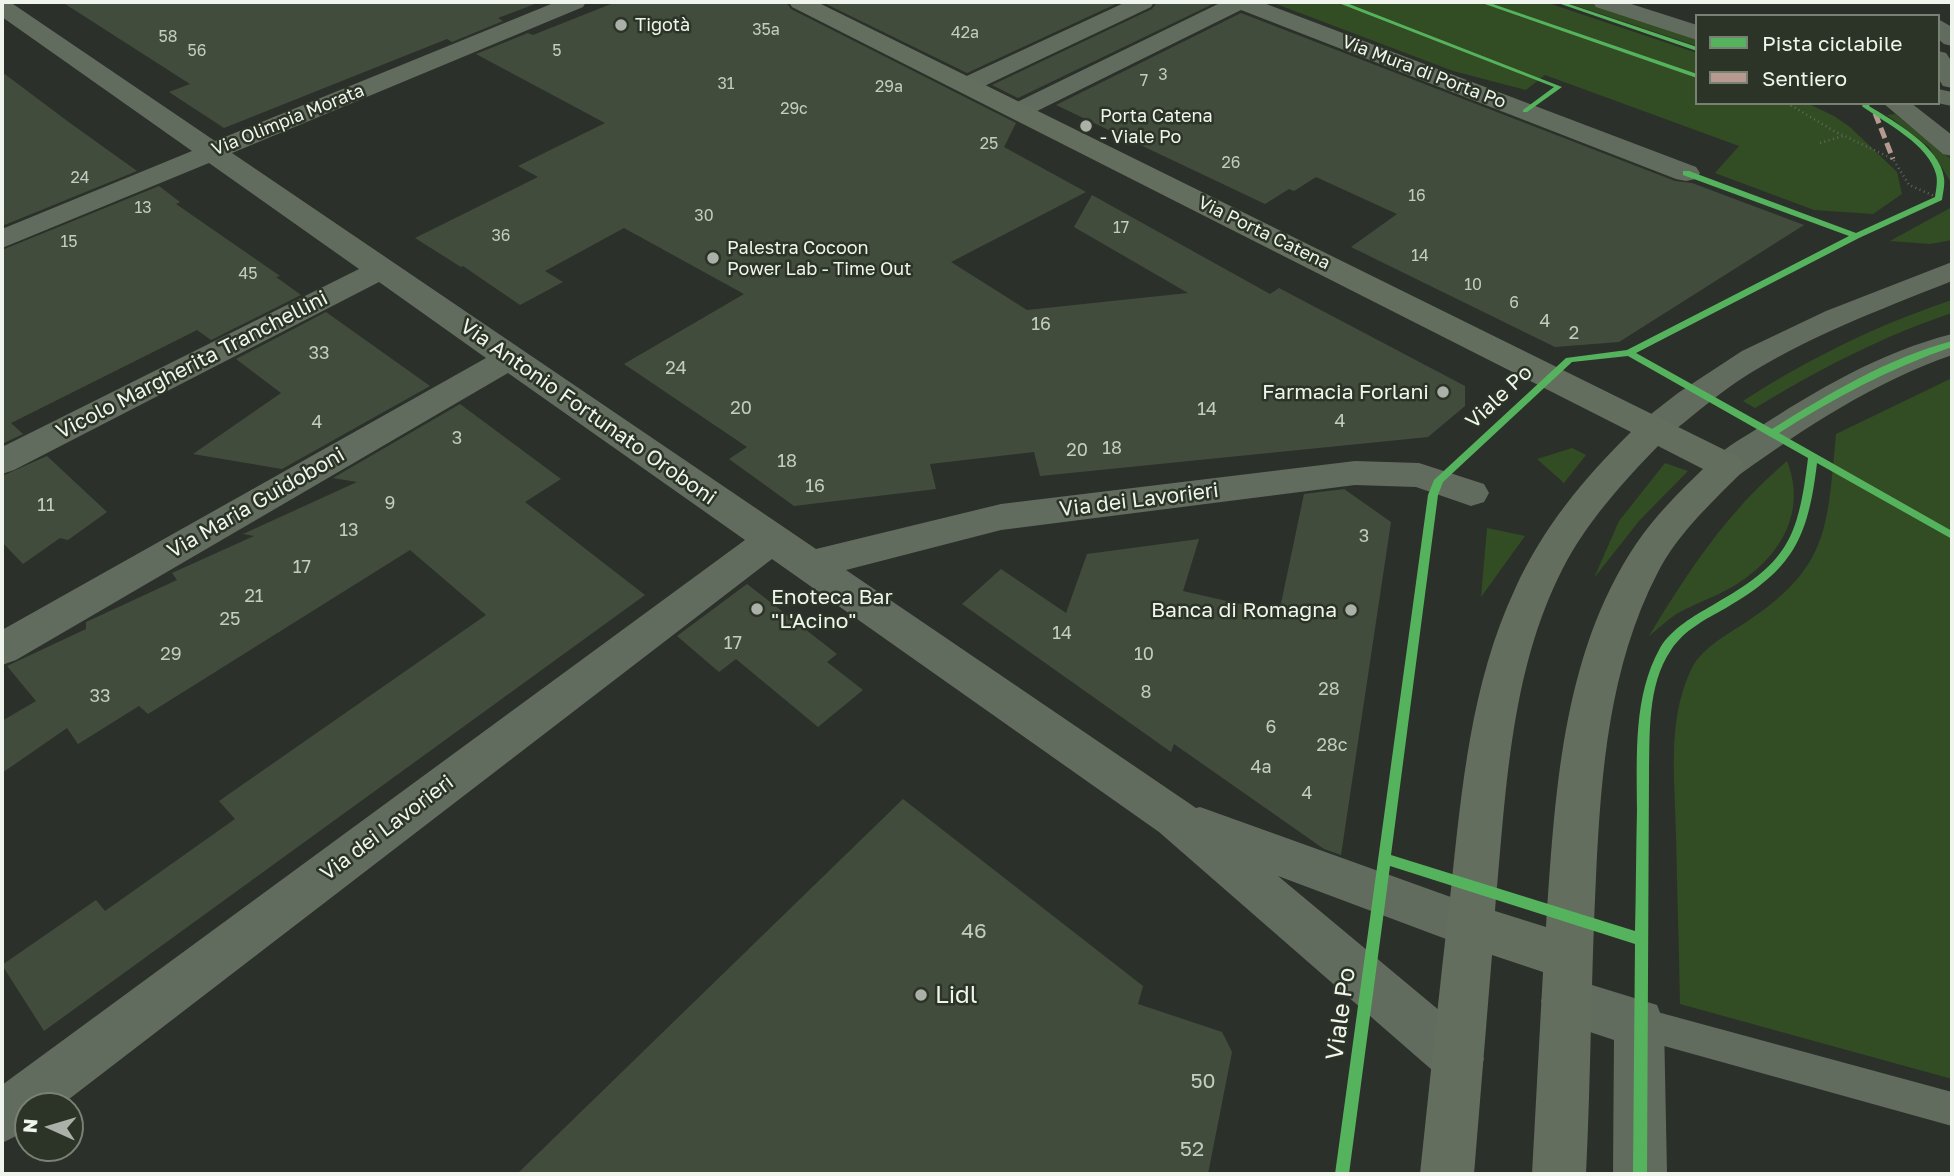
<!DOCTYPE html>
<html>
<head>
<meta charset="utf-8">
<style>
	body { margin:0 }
	#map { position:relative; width:1954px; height:1176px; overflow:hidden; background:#2c302a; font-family:"Golos Text",sans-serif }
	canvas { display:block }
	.frame { position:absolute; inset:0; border:4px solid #eff5ec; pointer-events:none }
	.legend { position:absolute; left:1695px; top:14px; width:245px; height:91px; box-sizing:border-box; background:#2b3426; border:2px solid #798175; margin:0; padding:9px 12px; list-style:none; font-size:21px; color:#eff5ec }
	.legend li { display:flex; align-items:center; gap:14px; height:35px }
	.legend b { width:35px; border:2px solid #798175 }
	.north { position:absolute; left:14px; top:1092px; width:70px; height:70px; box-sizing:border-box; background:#2b3426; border:2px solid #798175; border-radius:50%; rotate:274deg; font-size:19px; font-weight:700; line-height:28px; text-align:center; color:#eff5ec }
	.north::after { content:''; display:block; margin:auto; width:24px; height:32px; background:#abb0a8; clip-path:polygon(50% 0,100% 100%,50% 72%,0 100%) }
</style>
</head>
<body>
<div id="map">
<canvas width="1954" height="1176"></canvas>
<div class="frame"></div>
<ul class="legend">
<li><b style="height:9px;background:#56b35d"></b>Pista ciclabile</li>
<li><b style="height:9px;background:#b69a8f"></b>Sentiero</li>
</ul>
<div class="north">N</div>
</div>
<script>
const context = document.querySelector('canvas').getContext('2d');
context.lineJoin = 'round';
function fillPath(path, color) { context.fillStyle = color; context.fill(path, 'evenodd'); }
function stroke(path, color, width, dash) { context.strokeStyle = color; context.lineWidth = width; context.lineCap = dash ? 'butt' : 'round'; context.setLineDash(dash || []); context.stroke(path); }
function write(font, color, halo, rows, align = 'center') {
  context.font = font + ' "Golos Text",sans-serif'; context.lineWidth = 5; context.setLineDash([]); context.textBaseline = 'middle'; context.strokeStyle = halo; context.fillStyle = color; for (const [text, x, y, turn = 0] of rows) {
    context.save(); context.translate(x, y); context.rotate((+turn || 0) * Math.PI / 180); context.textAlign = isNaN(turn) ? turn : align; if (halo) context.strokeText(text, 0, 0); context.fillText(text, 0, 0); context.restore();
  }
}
const green = new Path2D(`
	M1271,2H1545L1697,53V103L1811,105L1834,116L1850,127L1897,172L1902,194L1873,214L1814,210L1715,173L1739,146L1545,75L1526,90L1453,71Z
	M1565,2H1592L1697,37V46Z
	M1895,114L1951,159L1952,184L1929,147L1887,115Z
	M1952,207V240L1930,244L1890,241Z
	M1952,300V313C1882,336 1818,370 1755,408L1743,401C1810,358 1877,325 1952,300Z
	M1952,378V1079L1680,1004C1679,947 1677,890 1676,834C1675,781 1667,722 1690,672C1699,650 1726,635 1745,623C1830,567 1827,528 1836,434Z
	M1572,448L1586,455L1564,483L1537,459Z
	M1787,461C1808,514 1778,560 1732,587C1715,597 1696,603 1678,613C1668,619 1658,629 1649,636C1689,570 1727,512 1787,461Z
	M1665,463L1688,471L1639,521L1594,578L1619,521Z
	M1487,528L1525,536L1481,597Z`);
const building = new Path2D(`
	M62,2H534L535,4L498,18L503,21L452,42L447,39L224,128L169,92L190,84Z
	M616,2H786L791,9L1016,123L1004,147L1086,192L951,262L1027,310L1188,293L1074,227L1092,195L1270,294L1279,288L1465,386V406L1428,437L1040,476L1034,452L930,464L936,489L794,506L729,459L747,447L624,364L744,294L624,228L545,271L563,282L520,305L463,266L461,267L415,238L538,177L518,166L605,123L476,54L528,33L533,35Z
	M822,2H1120L967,73Z
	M1157,2H1217L1018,98L992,85L1152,9Z
	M1241,13L1675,181L1692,183L1804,225L1619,342L1555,347L1351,247L1397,214L1316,177L1294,191L1289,189L1265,204L1056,105Z
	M2,72L70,123L137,171L2,226Z
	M159,186L180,202L176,204L280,276L276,277L301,295L211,340L197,330L11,423L23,434L2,444V250Z
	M326,312L430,386L282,469L193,454L281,393L236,359Z
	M460,404L561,479L525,502L645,595L44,1031L2,965L96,900L105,911L235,819L219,801L486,615L410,550L148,714L139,706L78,744L67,728L2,773V721L36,701L7,666L86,629V622L177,580L172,573L254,536L243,534L357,482L333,478Z
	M47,456L107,512L68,540L60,538L23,564L2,542V476Z
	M1344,489L1391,522L1341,855L1324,849L1174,744L1171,752L962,604L1001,569L1066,613L1087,554L1199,539L1183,591L1279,613L1304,494Z
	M747,584L837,654L827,662L863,690L818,727L736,659L719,672L677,636Z
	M903,799L1143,986L1138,1004L1222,1032L1232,1052L1208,1174H517Z`);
const pathFar2 = new Path2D(`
	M1787,103L1834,131L1893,159L1909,185L1939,198
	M1820,143L1843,136`);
const pathFar1 = new Path2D(`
	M1813,456L1817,458`);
const path = new Path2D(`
	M1814,457L1952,535`);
const service = new Path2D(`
	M1639,1007L1952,1092V1126L1639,1039L1628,1034L1623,1023L1628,1012Z`);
const minor = new Path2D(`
	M2,2H10L215,141L556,2H586L583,7L232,153L816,549L1001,504L1355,461L1419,463L1484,484L1489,493L1484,502L1471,506L1416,487L1355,485L1001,530L846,570L1196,808L1200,807L1487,910L1494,926L1487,942L1470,948L1278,876L1476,1041L1484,1059L1476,1077L1458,1085L1440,1077L1159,832L772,559L60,1106H28V1130L2,1143V1085L745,540L508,373L16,660L2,665V630L486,358L379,282L14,470L2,474V447L359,269L209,163L2,248V229L192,151L2,17Z
	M1126,2H1154L1151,7L976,90L967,92L958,90L955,85L958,80Z
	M1222,2H1261L1696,167L1700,173L1696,179L1686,181L1676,179L1241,10L1027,116L1018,119L1009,116L1005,111L1009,106Z
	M1593,2H1625L1697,25V40L1596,7Z
	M1938,89L1952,92V106L1937,103Z
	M1883,103H1911L1952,135V156L1943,154Z
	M1566,977L1657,1005L1664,1023L1667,1174H1613L1614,1040L1548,1018L1541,1001L1548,984Z`);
const tertiary = new Path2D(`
	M1938,19L1952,27V46L1944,44L1938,39Z
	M1938,51L1946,53L1952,62V88L1943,86L1938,78Z
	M1952,262V281C1879,310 1804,338 1738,381C1713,398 1690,418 1666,437L1654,440L1642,437L1637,429L1642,421L1678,393L1742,351L1826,311Z
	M1952,334V355C1874,382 1806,427 1739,475L1727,478L1715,475L1709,466C1719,450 1740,440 1755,430C1816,390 1881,352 1952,334Z`);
const secondary = new Path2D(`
	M789,2H817L1739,457L1745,466L1739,475C1710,504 1677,535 1658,572C1609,666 1601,773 1596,877C1591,976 1591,1075 1586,1174H1532L1543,972L1492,955L1474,1174H1420C1430,1079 1440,984 1451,889C1462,787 1471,683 1515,589C1542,529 1584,478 1631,432L792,7ZM1658,446L1703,469C1679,492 1655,516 1636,544C1561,656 1555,797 1546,927L1495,911C1506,796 1509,673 1563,568C1587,522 1622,483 1658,446Z`);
const quiet = new Path2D(`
	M1875,113L1893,159`);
const cycleway = new Path2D(`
	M1336,2H1344L1562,87L1527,112H1523V110L1554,87Z
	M1479,2H1487L1697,74V78Z
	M1555,2H1563L1697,47V51Z
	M1864,103H1871L1869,106C1893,121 1940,146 1944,178C1945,185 1943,193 1942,200L1859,238L1636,353L1772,429C1828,394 1888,358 1952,341V347C1890,368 1834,398 1779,433L1952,531V539L1817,463C1808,539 1793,569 1726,608C1706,619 1684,630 1671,650C1647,685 1650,734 1649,774L1647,1174H1633L1635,944L1390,866L1349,1174H1335L1428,495L1434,480L1566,358L1627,350L1849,236L1683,175V171H1689L1856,233L1935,197C1936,190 1938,181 1936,174C1929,145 1886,123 1863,107L1862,106ZM1628,356L1808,458C1798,541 1787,563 1713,605C1694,616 1672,628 1660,648C1633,696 1637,756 1637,809C1636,850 1636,891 1635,931L1391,855L1438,495L1443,482L1572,362Z`);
const markers = [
	[621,25,7,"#abb0a8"],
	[1086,126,7,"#abb0a8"],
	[713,258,7,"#abb0a8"],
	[1443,392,7,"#abb0a8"],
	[757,609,7,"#abb0a8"],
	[1351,610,7,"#abb0a8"],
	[921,995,7,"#abb0a8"]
];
const farNumbernames = [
	["35a",766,30],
	["42a",965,33],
	["58",168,37],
	["56",197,51],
	["5",557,51],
	["3",1163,75],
	["7",1144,81],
	["31",726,84],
	["29a",889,87],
	["29c",794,109],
	["25",989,144],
	["26",1231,163],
	["24",80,178],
	["16",1417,196],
	["13",143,208],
	["30",704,216],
	["17",1121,228],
	["36",501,236],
	["15",69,242],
	["14",1420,256],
	["45",248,274],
	["10",1473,285],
	["6",1514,303]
];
const farPoinames = [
	["Tigotà",635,25],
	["Porta Catena",1100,116],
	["- Viale Po",1100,137],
	["Palestra Cocoon",727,248],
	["Power Lab - Time Out",727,269]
];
const farStreetnames = [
	["Via Mura di Porta Po",1424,72,21],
	["Via Olimpia Morata",288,120,-22],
	["Via Porta Catena",1264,233,26]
];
const numberNames = [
	["4",1545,321],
	["16",1041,324],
	["2",1574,333],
	["33",319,353],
	["24",676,368],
	["20",741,408],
	["14",1207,409],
	["4",1340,421],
	["4",317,422],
	["3",457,438],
	["18",1112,448],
	["20",1077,450],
	["18",787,461],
	["16",815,486],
	["9",390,503],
	["11",46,505],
	["13",349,530],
	["3",1364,536],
	["17",302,567],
	["21",254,596],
	["25",230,619],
	["14",1062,633],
	["17",733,643],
	["29",171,654],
	["10",1144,654],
	["28",1329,689],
	["8",1146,692],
	["33",100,696],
	["6",1271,727],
	["28c",1332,745],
	["4a",1261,767],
	["4",1307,793]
];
const streetNames = [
	["Vicolo Margherita Tranchellini",192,365,-27],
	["Viale Po",1499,397,-43],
	["Via Antonio Fortunato Oroboni",588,412,35],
	["Via dei Lavorieri",1139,500,-7],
	["Via Maria Guidoboni",256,503,-30],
	["Via dei Lavorieri",387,828,-37]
];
const poiNames = [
	["Farmacia Forlani",1429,392],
	["Enoteca Bar",771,597,"left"],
	["\"L'Acino\"",771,621,"left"],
	["Banca di Romagna",1337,610]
];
const nearNumbernames = [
	["46",974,931],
	["50",1203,1081],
	["52",1192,1149]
];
const nearPoinames = [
	["Lidl",935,995]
];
const nearStreetnames = [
	["Viale Po",1341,1014,-82]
];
fillPath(green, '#324d23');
fillPath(building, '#424c3c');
stroke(pathFar2, '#61675d', 2.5, [1, 3.5]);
stroke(pathFar1, '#61675d', 3.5, [2, 4.5]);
stroke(path, '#61675d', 4.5, [2, 5]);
fillPath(service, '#626c5e');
fillPath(minor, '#626c5e');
fillPath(tertiary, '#626c5e');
fillPath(secondary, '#636e5f');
stroke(quiet, '#b69a8f', 5, [11, 5]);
fillPath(cycleway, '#56b35d');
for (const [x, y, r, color] of markers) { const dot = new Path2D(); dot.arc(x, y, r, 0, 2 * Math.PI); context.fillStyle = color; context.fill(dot); stroke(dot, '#2b3426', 2.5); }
write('16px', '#c4cbc0', null, farNumbernames);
write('18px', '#eff5ec', '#2b3426', farPoinames, 'left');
write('18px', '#eff5ec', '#2b3426', farStreetnames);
write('18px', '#c4cbc0', null, numberNames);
write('21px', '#eff5ec', '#2b3426', streetNames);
write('21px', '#eff5ec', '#2b3426', poiNames, 'right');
write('21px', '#c4cbc0', null, nearNumbernames);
write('24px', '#eff5ec', '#2b3426', nearPoinames, 'left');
write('24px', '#eff5ec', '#2b3426', nearStreetnames);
</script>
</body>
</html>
